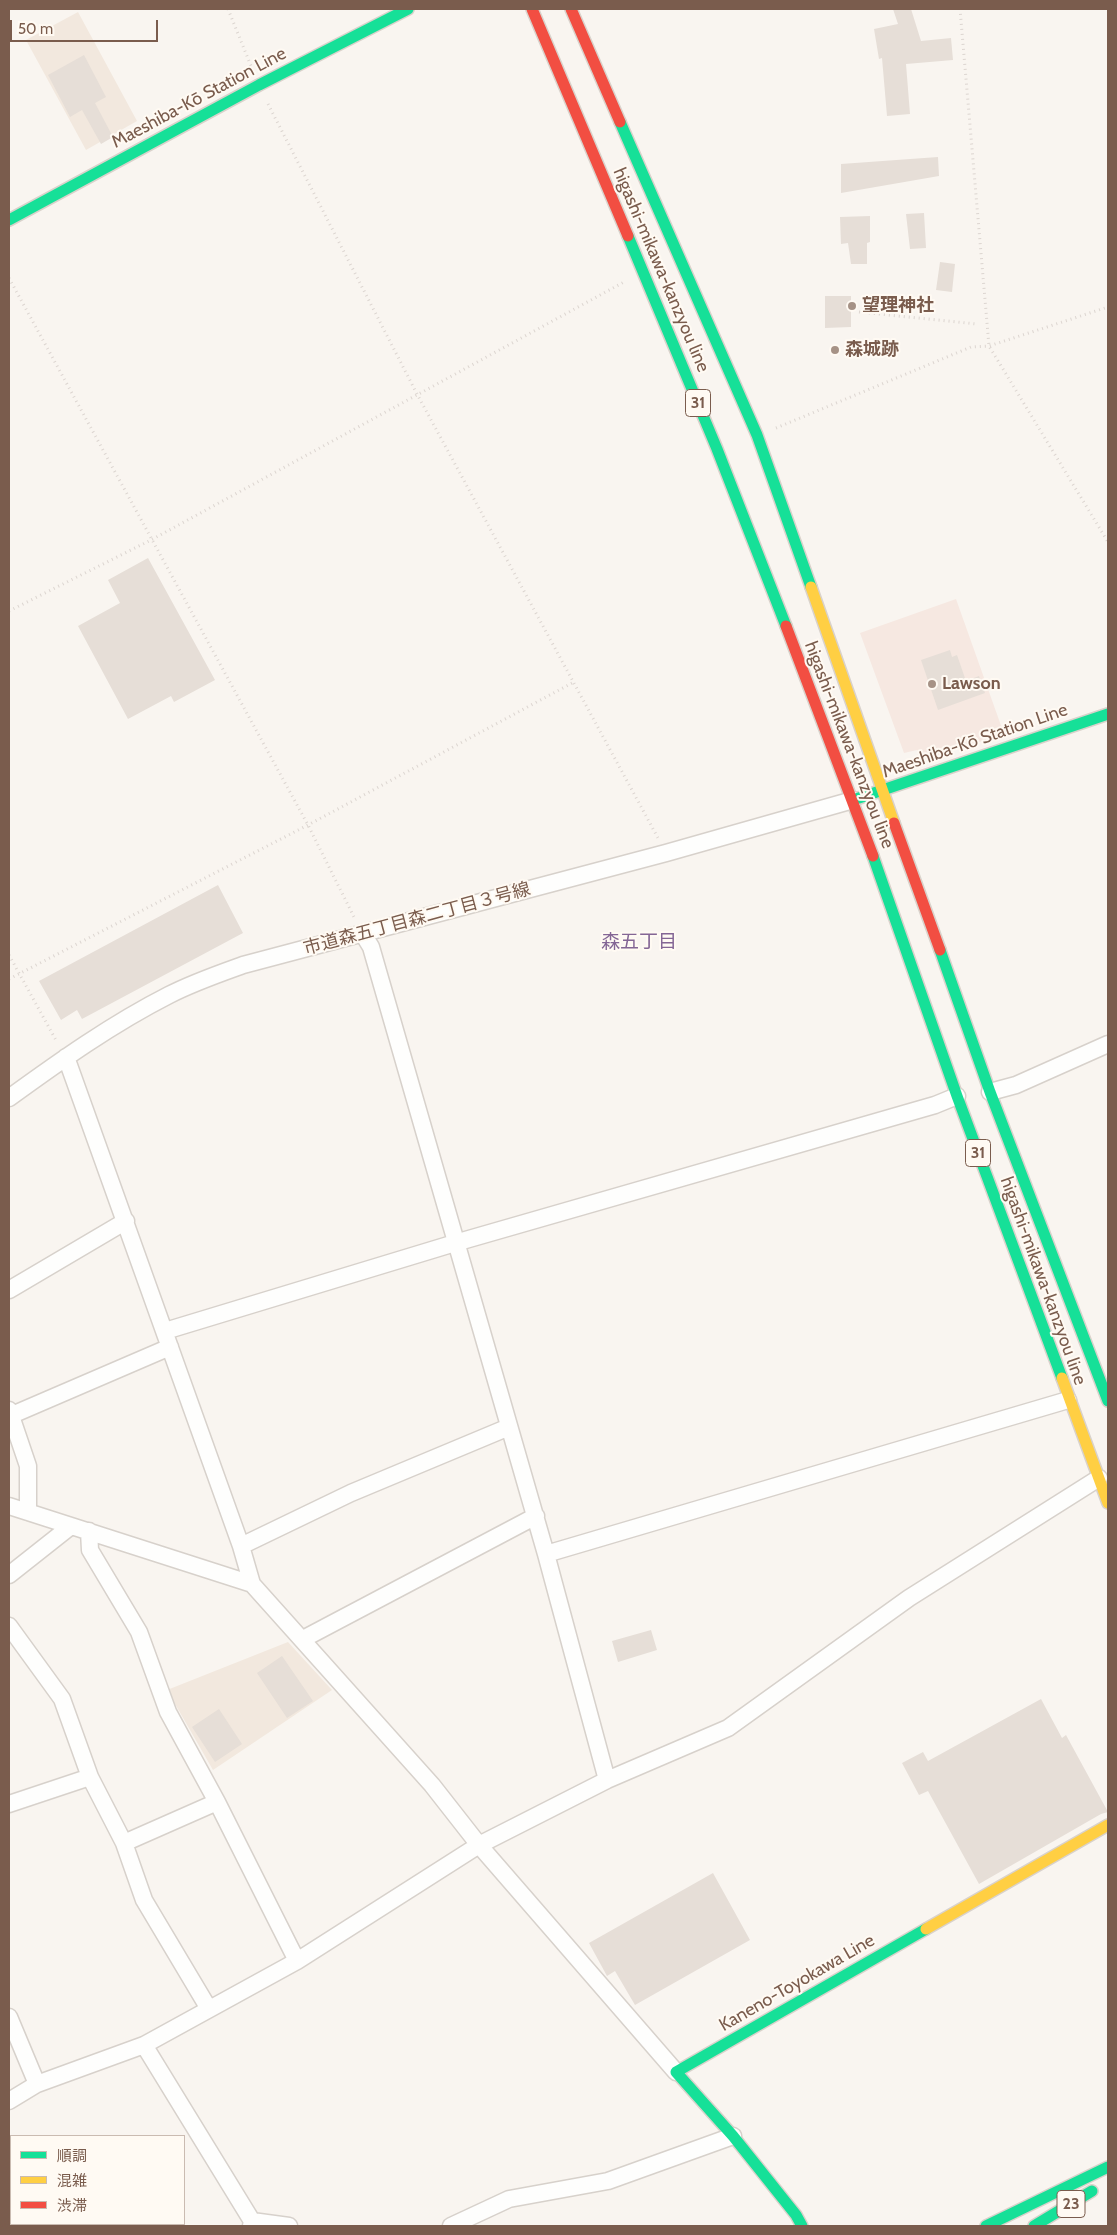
<!DOCTYPE html>
<html>
<head>
<meta charset="utf-8">
<style>
	body { margin:0 }
	#map { position:relative; width:1117px; height:2235px; overflow:hidden; background:#f9f5f0; font-family:Cabin,"Noto Sans JP",sans-serif }
	canvas { display:block }
	.frame { position:absolute; inset:0; border:10px solid #7a5c4d; pointer-events:none }
	.legend { position:absolute; left:10px; top:2135px; width:175px; height:90px; box-sizing:border-box; background:#fffaf3; border:1px solid #cabbb1; margin:0; padding:6px 9px; list-style:none; font-size:15px; color:#7a5c4d }
	.legend li { display:flex; align-items:center; gap:10px; height:25px }
	.legend b { width:25px; border:1px solid #cabbb1 }
	.scale { position:absolute; left:10px; top:20px; width:148px; height:22px; box-sizing:border-box; border:2px solid #7a5c4d; border-top:0; padding-left:6px; font-size:15px; line-height:18px; white-space:nowrap; color:#7a5c4d; -webkit-text-stroke:4px #fffaf3; paint-order:stroke }
</style>
</head>
<body>
<div id="map">
<canvas width="1117" height="2235"></canvas>
<div class="frame"></div>
<ul class="legend">
<li><b style="height:6px;background:#16e098"></b>順調</li>
<li><b style="height:6px;background:#ffcf43"></b>混雑</li>
<li><b style="height:6px;background:#f24e42"></b>渋滞</li>
</ul>
<div class="scale">50 m</div>
</div>
<script>
const context = document.querySelector('canvas').getContext('2d');
context.lineJoin = 'round';
function fillPath(path, color) { context.fillStyle = color; context.fill(path, 'evenodd'); }
function stroke(path, color, width, dash) { context.strokeStyle = color; context.lineWidth = width; context.lineCap = dash ? 'butt' : 'round'; context.setLineDash(dash || []); context.stroke(path); }
function write(font, color, halo, rows, align = 'center') {
  context.font = font + ' Cabin,"Noto Sans JP",sans-serif'; context.lineWidth = 4; context.setLineDash([]); context.textBaseline = 'middle'; context.strokeStyle = halo; context.fillStyle = color; for (const [text, x, y, turn = 0] of rows) {
    context.save(); context.translate(x, y); context.rotate((+turn || 0) * Math.PI / 180); context.textAlign = isNaN(turn) ? turn : align; if (halo) context.strokeText(text, 0, 0); context.fillText(text, 0, 0); context.restore();
  }
}
const residential = new Path2D(`
	M78,12L137,121L86,150L26,40Z
	M288,1642L332,1690L213,1770L167,1690Z`);
const commercial = new Path2D(`
	M956,599L1004,734L921,761L917,750L904,753L860,633Z`);
const building = new Path2D(`
	M893,9H911L921,41L951,38L953,60L906,64L910,114L887,116L882,58L879,59L874,29L898,24Z
	M84,55L106,97L95,103L113,137L101,144L82,110L70,117L48,75Z
	M938,157L939,176L841,193V164Z
	M924,213L926,248L910,249L906,214Z
	M870,216V242L867,243V264H851L848,243L841,244L840,217Z
	M940,262L955,264L952,292L936,290Z
	M825,296H851V327L825,328Z
	M148,558L215,680L174,702L171,696L128,719L78,626L120,603L108,580Z
	M950,650L952,657L957,655L966,681L979,676L985,693L938,710L921,660Z
	M218,885L243,933L82,1019L77,1010L61,1020L39,981Z
	M651,1630L657,1650L618,1662L612,1641Z
	M282,1656L313,1701L287,1718L257,1673Z
	M1041,1699L1062,1738L1066,1735L1108,1812L1101,1814L979,1884L928,1791L919,1795L902,1763L923,1752L928,1761Z
	M219,1709L242,1744L215,1762L192,1727Z
	M713,1873L750,1940L635,2005L615,1971L607,1976L589,1943Z`);
const path = new Path2D(`
	M228,9L251,66
	M960,9L989,346L1108,542
	M268,104L417,394L658,838
	M9,278L308,825L354,917
	M859,312L977,324
	M776,428L971,347L989,346L1108,307
	M9,611L151,540L624,282
	M9,955L57,1042
	M9,979L308,825L574,682`);
const street = new Path2D(`
	M363,934L371,947L546,1554L607,1780
	M66,1057L241,1546L252,1584L432,1785L479,1845L676,2072
	M990,1092L1016,1085L1108,1044
	M9,1098C60,1061 112,1024 169,995C192,983 218,974 243,965L666,853L853,800
	M9,1290L126,1221
	M165,1331L455,1243L935,1105L957,1096
	M9,1410L28,1466V1512
	M12,1415L170,1347
	M9,1506L252,1584
	M89,1531L90,1550L139,1632L168,1712L217,1802L297,1961
	M241,1546L351,1493L509,1427
	M546,1554L1068,1400
	M9,1575L71,1526
	M9,1626L62,1699L90,1777L124,1843L144,1900L209,2009
	M303,1639L536,1516
	M9,1804L90,1777
	M124,1843L217,1802
	M9,2017L37,2084
	M144,2045L252,2221L251,2226
	M9,2101L37,2084L144,2045L297,1961L479,1845L607,1780L728,1728L909,1598L1099,1478
	M252,2221L289,2226
	M451,2226L509,2199L608,2181L733,2136`);
const fast = new Path2D(`
	M620,122L757,435L811,587
	M9,220L259,85L408,9
	M628,236L717,449L786,626
	M853,800L1108,714
	M873,856L957,1096L1062,1378
	M940,950L990,1092L1108,1401
	M802,2226L796,2215L733,2136L676,2072L926,1929
	M986,2226L1108,2167
	M1034,2226L1092,2191`);
const slow = new Path2D(`
	M811,587L894,823
	M1062,1378L1108,1503
	M926,1929L1108,1825`);
const jam = new Path2D(`
	M532,9L628,236
	M571,9L620,122
	M786,626L873,856
	M894,823L940,950`);
const markers = [
	[852,306,5,"#a69286"],
	[835,350,5,"#a69286"],
	[932,684,5,"#a69286"]
];
const shields = [
	[698,403,25],
	[978,1153,25],
	[1071,2204,28]
];
const shieldNames = [
	["31",698,403],
	["31",978,1153],
	["23",1071,2204]
];
const streetNames = [
	["Maeshiba-Kō Station Line",199,98,-28],
	["higashi-mikawa-kanzyou line",661,270,67],
	["Maeshiba-Kō Station Line",975,741,-19],
	["higashi-mikawa-kanzyou line",849,745,69],
	["市道森五丁目森二丁目３号線",417,919,-15],
	["higashi-mikawa-kanzyou line",1043,1281,70],
	["Kaneno-Toyokawa Line",797,1983,-30]
];
const poiNames = [
	["望理神社",862,306],
	["森城跡",845,350],
	["Lawson",942,684]
];
const neighbourhoodNames = [
	["森五丁目",639,942]
];
fillPath(residential, '#f2e8de');
fillPath(commercial, '#f6e8e1');
fillPath(building, '#e6ded7');
stroke(street, '#d7d1cb', 19);
stroke(fast, '#d9d2cb', 14);
stroke(slow, '#d9d2cb', 14);
stroke(jam, '#d9d2cb', 14);
stroke(path, '#dcd5d0', 3, [1, 4]);
stroke(street, '#fefefd', 16);
stroke(fast, '#16e098', 11);
stroke(slow, '#ffcf43', 11);
stroke(jam, '#f24e42', 11);
for (const [x, y, r, color] of markers) { const dot = new Path2D(); dot.arc(x, y, r, 0, 2 * Math.PI); context.fillStyle = color; context.fill(dot); stroke(dot, '#fffaf3', 2); }
for (const [x, y, w] of shields) { const box = new Path2D(); box.roundRect(x - w / 2, y - 13.5, w, 27, 4); context.fillStyle = '#fffaf3'; context.fill(box); stroke(box, '#7a5c4d', 1); }
write('bold 16px', '#7a5c4d', null, shieldNames);
write('18px', '#7a5c4d', '#fffaf3', streetNames);
write('bold 18px', '#7a5c4d', '#fffaf3', poiNames, 'left');
write('19px', '#846695', '#fffaf3', neighbourhoodNames);
</script>
</body>
</html>
